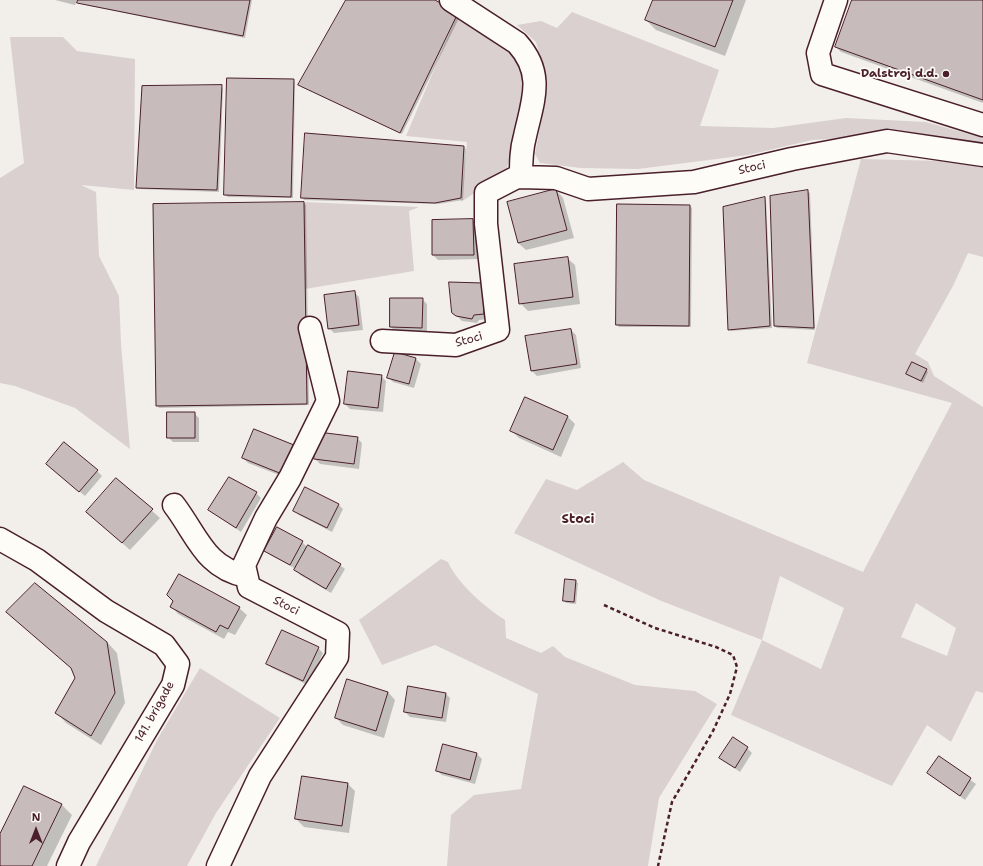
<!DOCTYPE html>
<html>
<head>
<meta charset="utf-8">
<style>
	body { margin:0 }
	#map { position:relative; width:983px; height:866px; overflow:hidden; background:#f2efeb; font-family:"Shantell Sans",sans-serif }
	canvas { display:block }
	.north { position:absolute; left:16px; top:810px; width:40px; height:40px; -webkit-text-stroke:3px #fdfcf7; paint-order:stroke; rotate:0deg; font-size:11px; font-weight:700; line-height:16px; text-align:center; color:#4a1f2b }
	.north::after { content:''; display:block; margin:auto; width:14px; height:18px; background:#4a1f2b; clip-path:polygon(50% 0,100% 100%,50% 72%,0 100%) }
</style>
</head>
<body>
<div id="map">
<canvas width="983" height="866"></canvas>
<div class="north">N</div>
</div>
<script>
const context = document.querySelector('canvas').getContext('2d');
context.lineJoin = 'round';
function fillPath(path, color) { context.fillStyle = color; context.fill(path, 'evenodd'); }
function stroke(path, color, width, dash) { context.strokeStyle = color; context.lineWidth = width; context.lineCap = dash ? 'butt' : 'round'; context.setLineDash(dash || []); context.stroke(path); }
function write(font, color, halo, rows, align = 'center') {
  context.font = font + ' "Shantell Sans",sans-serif'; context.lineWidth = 3.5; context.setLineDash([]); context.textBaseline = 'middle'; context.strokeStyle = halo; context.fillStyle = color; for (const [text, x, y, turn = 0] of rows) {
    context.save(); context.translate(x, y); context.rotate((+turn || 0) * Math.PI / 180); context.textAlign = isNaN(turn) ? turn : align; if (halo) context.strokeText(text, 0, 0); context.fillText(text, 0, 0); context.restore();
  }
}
const green = new Path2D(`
	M572,12L719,70L700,126L773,128L846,118L926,122L983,138V146L948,137L891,135L812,140L748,155L638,169L581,168L540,163L535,154L544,104L543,67L536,42L517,25L541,21L557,28Z
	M458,13L515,50L527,86L506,172L461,202L467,142L406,136Z
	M10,37H63L77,51L135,59L134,190L81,185L96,192L99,256L119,296L121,344L130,449L75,408L15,386L0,383V178L24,163Z
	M861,159L941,161L983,167V257L968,253L953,286L915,354L928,362L934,376L983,407V693L976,691L951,742L927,725L892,786L731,715L762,640L659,600L514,533L546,479L577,490L623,462L644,480L863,572L952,403L807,363ZM780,576L844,608L821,669L762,640ZM916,603L956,628L947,656L901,637Z
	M304,202L419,207L409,211L414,271L305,289Z
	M441,559L448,562C457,583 486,608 505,620L506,638L541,653L553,646L565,657L635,685L695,691L717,704L659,798L648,866H447L451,815L474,795L521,789L538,694L435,645L382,665L359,620Z
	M200,668L280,718L216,813L187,866H96L157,740Z`);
const shadow = new Path2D(`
	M55,0H77L75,5Z
	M79,0H252L245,38L81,4Z
	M347,0H433L460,16L402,134L302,87Z
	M654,0H746L725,56L656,30L646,20Z
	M853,0H983V103L841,52L836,47Z
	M293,80L295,82L293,198L228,197L225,195Z
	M221,86L223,89L219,192L139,189L137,187Z
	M464,147L466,149L463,200L438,204L304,200L302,197Z
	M556,190L563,198L574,238L526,250L518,243Z
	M807,191L810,193L815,330L777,328L775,326Z
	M764,198L766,200L772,328L731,331L729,329Z
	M304,203L306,205L309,405L159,408L157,405Z
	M690,206L692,208L691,327H619L617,324Z
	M473,220L478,225V259L438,260L433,255Z
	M567,258L575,265L580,304L528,311L520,303Z
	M482,284L488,319L479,320L477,323L462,321L453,312Z
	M354,292L359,297L363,330L334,333L329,328Z
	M422,299L427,304V332H396L391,327Z
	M571,330L576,335L581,368L537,376L532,371Z
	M416,359L421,364L414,388L393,382L388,377Z
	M926,370L928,372L923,383L907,374Z
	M381,376L386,381L383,412L350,409L345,404Z
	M526,399L568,417L575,424L561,457L519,438L512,431Z
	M194,413L199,418V442H173L168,437Z
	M254,431L287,478L248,463L243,458Z
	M357,438L362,443L359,469L320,464L315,459Z
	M52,469L97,471L102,476L85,496Z
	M116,479L160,518L130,550L87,512Z
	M256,493L261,498L241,532L209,510Z
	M338,504L343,509L332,532L299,515L294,510Z
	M302,542L308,548L340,565L345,569L331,593L300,575L296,569L270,555L265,550Z
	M575,581L578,583L576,604L566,603L564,600Z
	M171,606L239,608L247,615L235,635L228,632L224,639L178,614Z
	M7,612L107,642L117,653L125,703L101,745L66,723L56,712L76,678L73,669Z
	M318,648L323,653L308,685L272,668L267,664Z
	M388,692L395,700L384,738L343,725L336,718Z
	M445,693L450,698L446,722L410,717L405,712Z
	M444,745L477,754L482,759L475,784L442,775L437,771Z
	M747,748L752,753L740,772L720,758Z
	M939,757L976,784L965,800L928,773Z
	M348,784L355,791L349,833L304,827L296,819Z
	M25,787L62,805L72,815L47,866H0V836Z`);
const building = new Path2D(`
	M78,0H250L243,36L77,3Z
	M346,0H435L458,13L400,133L298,85Z
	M653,0H733L715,47L645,20Z
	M852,0H983V100L835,47Z
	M227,78L294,79L291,197L224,195Z
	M222,85L217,190L136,188L142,86Z
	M305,133L464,146L461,198L435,203L301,198Z
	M556,189L567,230L518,243L507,202Z
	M808,190L814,328L774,326L770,196Z
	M765,197L770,326L728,330L723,207Z
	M304,202L307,404L156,406L153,204Z
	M617,204L690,205L689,326L616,325Z
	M473,219L474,255H432V220Z
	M568,257L573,297L519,304L514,264Z
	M449,282L483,283L484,314L474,315L472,319L456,316L452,313Z
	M355,291L359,325L328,329L324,295Z
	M390,298H423L422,328L390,327Z
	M571,329L577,364L531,371L525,336Z
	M395,352L416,358L409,384L387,378Z
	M912,362L927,369L921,381L906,374Z
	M348,371L382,375L378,408L344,404Z
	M525,397L568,416L553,450L510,431Z
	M167,412H195V438H167Z
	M254,429L294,445L282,474L242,458Z
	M318,432L358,437L354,464L314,459Z
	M64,442L98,470L79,492L46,464Z
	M229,477L257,492L236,528L208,510Z
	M116,478L153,509L122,543L86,512Z
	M305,487L339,504L327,528L293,511Z
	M277,527L303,541L290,565L264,551Z
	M308,545L341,564L326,589L294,570Z
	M179,574L240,607L228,629L220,625L216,632L170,607L173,601L167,595Z
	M565,579L576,580L574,602L563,601Z
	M35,583L107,642L115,693L91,736L55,713L75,678L71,668L6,612Z
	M282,630L319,647L303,681L266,664Z
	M347,679L388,692L376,731L335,718Z
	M408,686L446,693L442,718L404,712Z
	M733,737L748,747L735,768L719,758Z
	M443,744L477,753L470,780L436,771Z
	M939,756L971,778L960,796L927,773Z
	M302,776L348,783L342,826L295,819Z
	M24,786L62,804L32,866H0V834Z`);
const path = new Path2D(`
	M604,605L655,628L716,647L733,655L737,667L730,694L713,731L672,802L658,866`);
const minor = new Path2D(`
	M451,0L517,43C545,74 533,100 525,136C521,150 521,163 521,177
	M836,0L818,53L822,74L983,125
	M382,341L456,345L498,330L486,224V193L515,178L521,177L556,178L588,189L694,182L792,159L887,141L983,155
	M174,505C197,535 205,568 246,576
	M0,539L37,560L106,611L164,645L178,664L173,685L79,842L68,866
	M218,866L260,776L337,657L338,633L249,587L244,565L266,518L290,478L328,401L310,328`);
const markers = [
	[946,74,4,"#4a1f2b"]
];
const poiNames = [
	["Dalstroj d.d.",938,74]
];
const streetNames = [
	["Stoci",752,168,-13],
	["Stoci",469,340,-16],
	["Stoci",286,606,27],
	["141. brigade",155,712,-61]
];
const neighbourhoodNames = [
	["Stoci",578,520]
];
fillPath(green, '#d9d0cf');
fillPath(shadow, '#0003');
fillPath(building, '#c8bbbb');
stroke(building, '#4a1f2b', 1);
stroke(minor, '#4a1f2b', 25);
stroke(path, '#4a1f2b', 2.5, [4, 3]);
stroke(minor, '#fdfcf7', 22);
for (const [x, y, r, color] of markers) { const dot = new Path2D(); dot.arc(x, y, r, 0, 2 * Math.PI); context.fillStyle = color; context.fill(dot); stroke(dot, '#fdfcf7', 1.5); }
write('bold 12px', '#4a1f2b', '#fdfcf7', poiNames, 'right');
write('12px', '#4a1f2b', '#fdfcf7', streetNames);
write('bold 13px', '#4a1f2b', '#fdfcf7', neighbourhoodNames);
</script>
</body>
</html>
